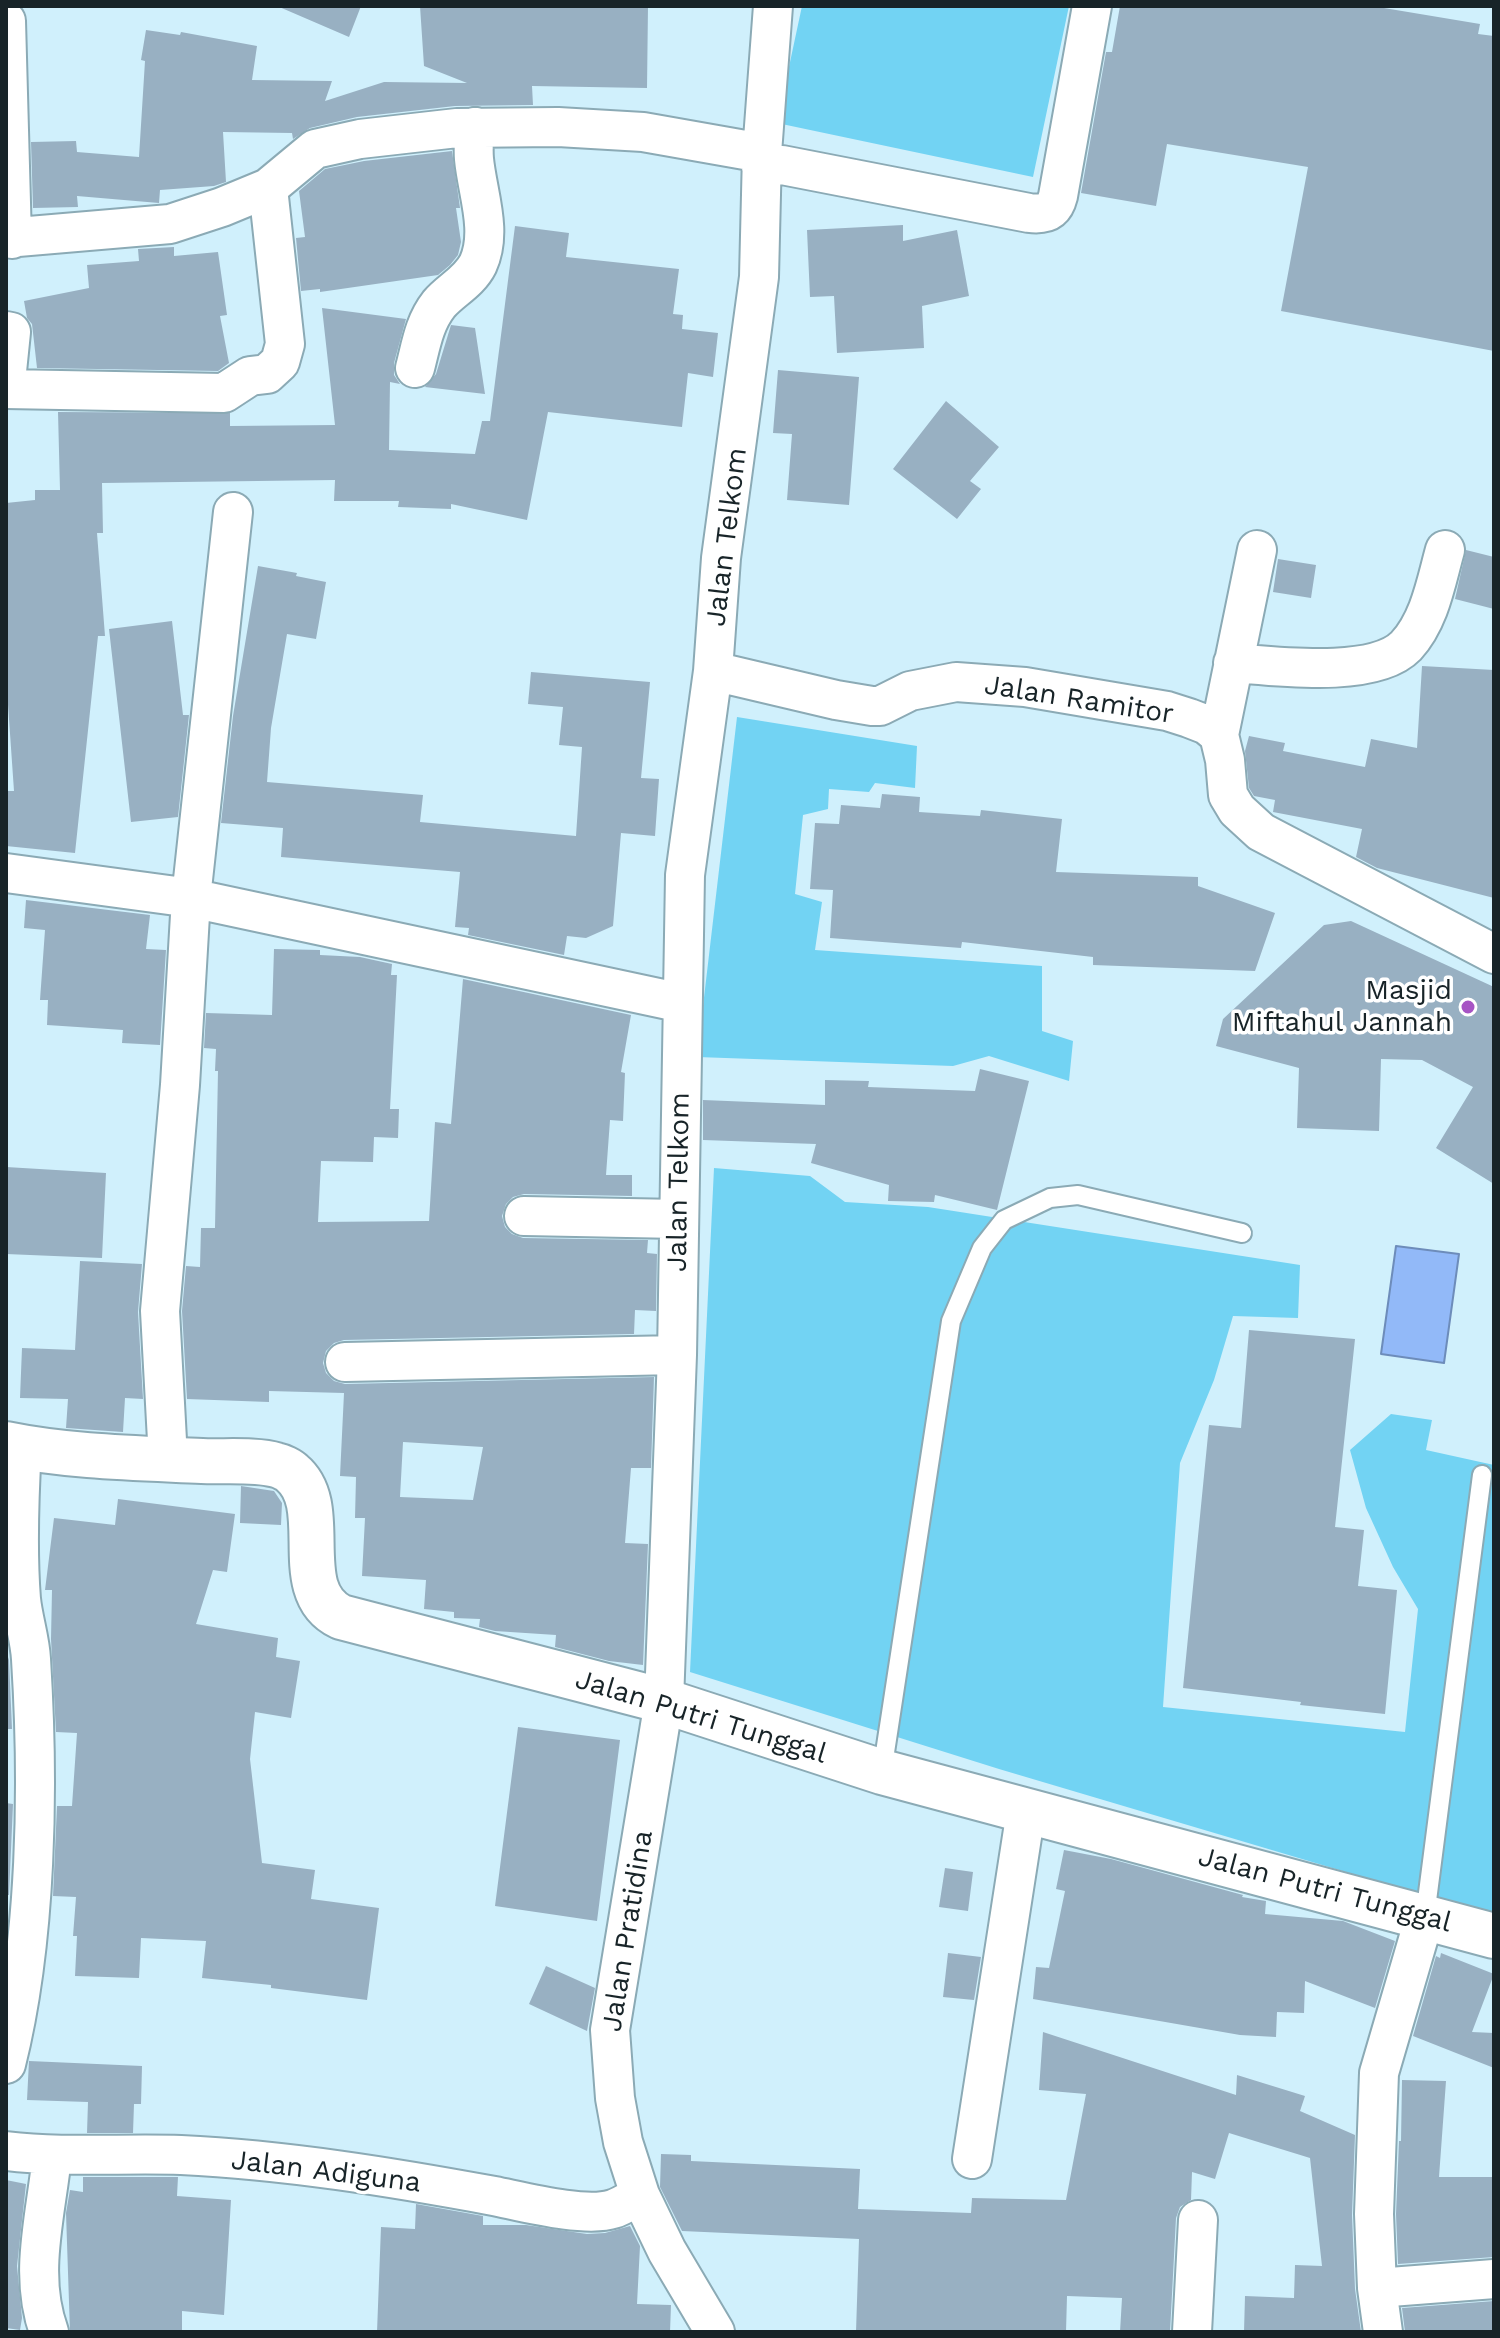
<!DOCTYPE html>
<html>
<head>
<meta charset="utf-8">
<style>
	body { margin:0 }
	#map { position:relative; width:1500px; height:2338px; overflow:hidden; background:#d0f0fc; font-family:"Work Sans",sans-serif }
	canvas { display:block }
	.frame { position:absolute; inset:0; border:8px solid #182428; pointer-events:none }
</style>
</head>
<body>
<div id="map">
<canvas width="1500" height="2338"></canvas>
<div class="frame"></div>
</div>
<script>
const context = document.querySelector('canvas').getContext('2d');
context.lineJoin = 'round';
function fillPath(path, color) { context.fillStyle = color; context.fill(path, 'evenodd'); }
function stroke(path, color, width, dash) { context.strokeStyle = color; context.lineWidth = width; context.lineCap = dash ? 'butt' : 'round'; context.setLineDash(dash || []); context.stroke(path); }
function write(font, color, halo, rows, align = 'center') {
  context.font = font + ' "Work Sans",sans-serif'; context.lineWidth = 7; context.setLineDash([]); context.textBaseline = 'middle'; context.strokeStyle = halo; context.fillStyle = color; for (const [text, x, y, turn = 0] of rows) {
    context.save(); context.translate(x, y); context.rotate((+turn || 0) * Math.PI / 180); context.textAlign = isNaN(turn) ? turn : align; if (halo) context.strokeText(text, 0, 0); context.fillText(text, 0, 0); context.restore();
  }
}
const green = new Path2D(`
	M802,6H1069L1033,177L777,123Z
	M737,717L917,746L915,788L875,783L869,792L829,789L828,809L803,815L795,894L822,902L815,950L1042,966V1031L1073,1041L1069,1081L989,1056L953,1066L697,1057Z
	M714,1168L810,1176L845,1202L928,1207L1300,1265L1298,1318L1233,1316L1214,1380L1180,1463L1163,1707L1405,1732L1418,1609L1393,1567L1366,1508L1350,1450L1391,1414L1432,1420L1426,1450L1494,1465V1916L999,1769L690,1672Z`);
const water = new Path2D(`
	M1396,1246L1459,1254L1444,1363L1381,1354Z`);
const building = new Path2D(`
	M277,6H361L349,37Z
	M420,6H648L647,88L532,86L533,105L455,106L357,117L310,128L293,139L292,133L223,132L226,182L214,186L160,190L159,203L77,196L78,207L33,208L31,142L76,141L77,152L139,157L145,61L141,60L146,30L180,35L181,32L257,46L252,80L332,81L325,101L384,82L467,83L424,66Z
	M1120,6H1372L1480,24L1478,34L1494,36V351L1281,311L1308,167L1167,144L1156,206L1081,193L1106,52H1112Z
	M452,151L460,208H456L461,242L458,255L450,265L438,275L320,292V289L301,291L296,238L305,237L299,191L325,169L364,161Z
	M903,225V241L957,230L969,296L922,306L924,348L837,353L834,296L810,297L807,230Z
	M515,226L569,233L566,257L679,269L673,314L683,315L682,329L718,333L713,377L688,373L682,427L548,412L527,520L451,504V509L398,507L399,501H334L335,480L102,483L103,533H97L105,636H98L75,853L6,846V791H14L6,676V503L35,500V490H60L58,412L230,413V426L335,425L322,308L406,319L394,363V375L400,384L390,382L389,450L475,454L482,421H490Z
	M174,247V256L218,252L227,315L220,316L229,363L218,371L37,368L32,324L27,318L24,301L89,288L87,265L139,261L138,249Z
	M451,325L475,328L485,394L425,387L436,374Z
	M778,370L859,377L849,505L787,500L792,434L773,433Z
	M946,401L999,447L970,481L981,489L957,519L893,469Z
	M1466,550L1494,557V609L1455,599Z
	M1278,559L1316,565L1311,598L1273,592Z
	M258,566L297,573L296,576L326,582L316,639L287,634L271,728L267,782L423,795L420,822L576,836L582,747L559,745L563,707L528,704L531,672L650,682L641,778L659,779L655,836L621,833L613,926L586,938L567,936L564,955L468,935L469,928L455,927L460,872L281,857L283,828L221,823L233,716Z
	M172,621L183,715H189L178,817L131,822L109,629Z
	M1422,666L1494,670V898L1377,868L1356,857L1362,829L1273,812L1275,800L1254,796L1249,788L1245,751L1249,736L1285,743L1283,751L1365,767L1371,739L1417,748Z
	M882,794L920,797L919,812L980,816L981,810L1062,819L1056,872L1198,877V886L1275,913L1255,971L1093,965V957L962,942L961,948L830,938L833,890L810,889L815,823L839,824L841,805L880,808Z
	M26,900L150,915L146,949L166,950L160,1045L122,1043L123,1030L47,1025L48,1000H40L45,930L24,928Z
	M1351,921L1494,987V1184L1436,1148L1473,1087L1422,1060L1381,1059L1379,1131L1297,1128L1299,1068L1216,1046L1223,1019L1324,925Z
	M274,949L320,950V955L360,957L392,964L391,975H397L390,1109H399L398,1138L374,1137L373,1162L321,1161L318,1222L429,1221L435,1122L451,1124L463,979L631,1015L621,1072L625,1073L623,1121L610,1120L606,1175H632V1196L524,1194L513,1197L506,1204L502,1216L505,1227L512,1234L523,1238L648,1240L647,1253L657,1254L656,1311L635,1310L634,1334L344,1340L334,1343L326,1351L323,1363L326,1373L334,1381L345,1384L654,1377L651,1468H631L625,1543L648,1544L643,1665L609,1661L555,1647L556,1635L495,1631L479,1627L480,1619L454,1618V1612L424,1609L426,1580L362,1576L365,1518H355L356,1477L340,1476L344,1393L269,1391V1402L187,1399L182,1311L186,1266L200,1267L201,1228H215L218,1071H215L216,1049L204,1048L206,1013L272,1015ZM403,1442L483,1447L473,1500L400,1497Z
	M980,1069L1029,1081L997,1210L935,1195L934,1202L888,1201L889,1185L811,1163L816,1144L703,1140V1100L825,1105V1080L869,1081L868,1087L975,1091Z
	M6,1167L106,1173L102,1258L6,1254Z
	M80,1261L142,1264L138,1312L143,1399L125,1398L123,1432L66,1428L68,1399L20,1398L22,1348L75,1350Z
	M1249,1330L1355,1339L1335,1527L1364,1530L1358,1586L1397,1590L1385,1714L1300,1705L1301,1702L1183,1688L1209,1425L1241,1428Z
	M241,1486L274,1491L282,1503L281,1525L240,1523Z
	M118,1499L235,1514L227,1572L213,1570L196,1624L278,1638L276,1657L300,1661L291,1718L255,1712L250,1759L262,1863L315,1870L311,1899L379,1908L367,2000L271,1988V1985L202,1978L206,1941L141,1938L139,1978L75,1976L77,1936H73L76,1897L53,1896L57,1806H72L77,1733L56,1732L51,1639L52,1590H45L54,1518L115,1525Z
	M6,1651L9,1660L12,1729H6Z
	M518,1727L620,1740L597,1921L495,1906Z
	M6,1803L13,1804L9,1895H6Z
	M1064,1850L1111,1859L1243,1895L1242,1897L1266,1901L1265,1914L1343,1921L1395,1941L1375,2008L1305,1981L1304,2013L1277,2012L1276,2037L1240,2035L1033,1999L1036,1967L1049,1968L1065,1891L1056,1889Z
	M945,1868L973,1872L968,1911L939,1907Z
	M948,1953L981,1957L974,2000L943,1997Z
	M1441,1953L1494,1974L1472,2032L1494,2033V2068L1413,2036L1436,1956L1440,1958Z
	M546,1966L595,1988L587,2031L529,2004Z
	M1043,2032L1236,2095L1237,2075L1305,2096L1300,2111L1355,2135L1352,2215L1355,2289L1361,2332H1244L1245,2296L1294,2298L1295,2265L1322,2266L1310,2158L1229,2133L1215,2179L1192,2172L1191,2200L1180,2207L1176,2218L1170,2332H1120L1122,2298L1067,2296L1066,2332H856L859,2239L682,2231L660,2187L661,2154L691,2155V2161L860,2169L858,2209L971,2213L972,2198L1066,2200L1086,2094L1039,2090Z
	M29,2061L142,2066L141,2104H134L133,2133H87L88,2102L27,2100Z
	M1402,2080L1446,2081L1439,2177H1494V2257L1398,2264L1396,2214L1399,2141H1401Z
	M83,2177H178L177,2196L231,2200L224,2315L182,2311V2332H70L66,2213L70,2190L83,2192Z
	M6,2180L26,2184L17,2266L22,2318L20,2330L6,2328Z
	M416,2204L483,2216V2225H526L587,2234L605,2233L630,2226L640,2246L637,2304L671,2305L670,2332H377L381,2227L415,2229Z
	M1494,2301V2332H1405L1402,2308Z`);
const lane = new Path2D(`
	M882,1772L951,1321L982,1248L1004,1220L1050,1198L1078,1195L1242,1233
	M1425,1916L1482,1475`);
const street = new Path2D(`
	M6,21L12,239
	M762,153L773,6
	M761,167L782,165L1029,213C1045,215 1054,212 1058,196L1092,6
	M6,238L170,224L222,207L268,188L315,149L360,139L457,128L558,127L643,132L762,153L759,277L721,558L713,671L685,875L677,1355L664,1701L610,2030L615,2098L623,2142L640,2195L667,2251L715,2332
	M6,331L11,332L6,381
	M415,368C421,345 424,323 439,304C451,290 469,282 478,264C493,231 477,192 474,159C473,148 474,138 475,127
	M6,389L224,393L250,376L267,374L280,362L285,344L268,188
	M1233,663C1275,666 1374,679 1406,646C1430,620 1436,582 1445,550
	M713,671L836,700L872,706H880L910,691L956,682L1025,687L1167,711L1189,718L1207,725L1219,735L1225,760L1228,795L1237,810L1261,832L1494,954
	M1219,735L1257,550
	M6,873L191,898L233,512
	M524,1216L679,1219
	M345,1362L677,1355
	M168,1459L160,1311L180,1085L191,898L682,1003
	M6,2064C37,1941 39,1786 31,1659C30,1639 23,1619 21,1599C17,1548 19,1498 22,1447
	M6,2151C64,2158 123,2153 181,2155C286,2160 391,2177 494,2196C524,2202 585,2218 613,2209C623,2206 632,2199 640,2195
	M972,2159L1026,1811
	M1377,2288L1494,2279
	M49,2332C28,2275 46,2215 52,2156
	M1192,2332L1198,2220
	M1383,2332L1377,2288L1374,2214L1379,2073L1425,1916`);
const secondary = new Path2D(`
	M6,1444C69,1457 138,1458 202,1461C223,1462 256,1459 276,1465C281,1466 289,1470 292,1473C333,1507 287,1591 341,1617L664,1701L882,1772L1494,1936`);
const markers = [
	[1468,1007,8,"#a754c4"]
];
const streetNames = [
	["Jalan Telkom",727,537,-83],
	["Jalan Ramitor",1079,700,9],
	["Jalan Telkom",679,1182,-89],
	["Jalan Putri Tunggal",701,1717,17],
	["Jalan Putri Tunggal",1325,1890,15],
	["Jalan Pratidina",628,1931,-81],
	["Jalan Adiguna",326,2172,7]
];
const poiNames = [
	["Masjid",1452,991],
	["Miftahul Jannah",1452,1023]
];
fillPath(green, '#72d3f3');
fillPath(water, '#92b9f8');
stroke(water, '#6d8cba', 2);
fillPath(building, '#98b0c2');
stroke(lane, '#8baab5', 22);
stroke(street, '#8baab5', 42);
stroke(secondary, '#8baab5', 48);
stroke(lane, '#fff', 18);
stroke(street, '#fff', 38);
stroke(secondary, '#fff', 44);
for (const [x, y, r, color] of markers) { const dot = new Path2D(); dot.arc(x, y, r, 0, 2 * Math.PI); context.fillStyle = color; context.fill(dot); stroke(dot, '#fff', 3); }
write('28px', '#182428', '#fff', streetNames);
write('28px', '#182428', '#fff', poiNames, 'right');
</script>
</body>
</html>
